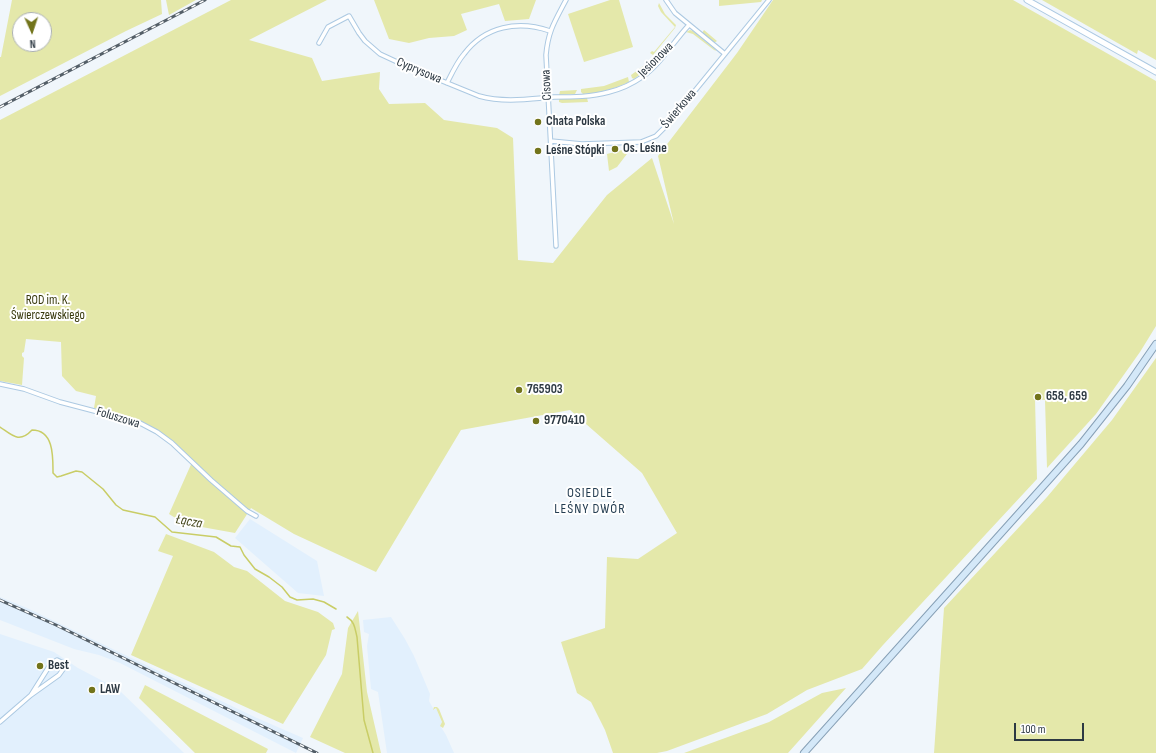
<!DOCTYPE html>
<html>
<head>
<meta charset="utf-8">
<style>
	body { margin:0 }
	#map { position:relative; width:1156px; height:753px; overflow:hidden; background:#f0f6fb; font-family:"Sofia Sans Condensed",sans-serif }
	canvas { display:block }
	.north { position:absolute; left:12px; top:12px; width:40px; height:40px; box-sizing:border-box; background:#fff; border:1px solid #abb0b4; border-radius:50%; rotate:177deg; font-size:11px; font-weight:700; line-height:16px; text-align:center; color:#2d3943 }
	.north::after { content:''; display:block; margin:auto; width:14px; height:18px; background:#72741b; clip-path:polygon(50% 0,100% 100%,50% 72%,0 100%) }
	.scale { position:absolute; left:1014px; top:723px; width:70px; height:18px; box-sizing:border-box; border:2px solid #2d3943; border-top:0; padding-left:5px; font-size:12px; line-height:14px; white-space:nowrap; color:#2d3943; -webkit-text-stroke:3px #fff; paint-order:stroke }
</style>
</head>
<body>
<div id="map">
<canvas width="1156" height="753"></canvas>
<div class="north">N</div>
<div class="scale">100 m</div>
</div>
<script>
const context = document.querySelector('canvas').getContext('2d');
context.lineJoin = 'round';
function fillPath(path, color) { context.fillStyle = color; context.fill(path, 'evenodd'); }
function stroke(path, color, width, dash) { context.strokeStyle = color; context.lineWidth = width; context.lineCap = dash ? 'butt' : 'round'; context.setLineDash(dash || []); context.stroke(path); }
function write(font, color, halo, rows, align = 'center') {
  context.font = font + ' "Sofia Sans Condensed",sans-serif'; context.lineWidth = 4; context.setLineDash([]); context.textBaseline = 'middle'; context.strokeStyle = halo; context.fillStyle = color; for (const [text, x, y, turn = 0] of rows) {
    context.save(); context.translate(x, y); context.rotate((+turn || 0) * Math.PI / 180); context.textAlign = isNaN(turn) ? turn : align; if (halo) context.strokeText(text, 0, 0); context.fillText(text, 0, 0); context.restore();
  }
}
const built = new Path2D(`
	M250,519L317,561L324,596L298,593L235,538Z
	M0,597L27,608L257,718L303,738L296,753L120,663L99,655L74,649L0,620Z
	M391,617L405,639L414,656L430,694L429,701L434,710L436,708L442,722L441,727L446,735L454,753H387L378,692L371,689L367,646L369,634L364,632L363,620Z
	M0,634L54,652L78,668L118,689L184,753H0Z`);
const green = new Path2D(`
	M12,0H161L162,14L126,31L0,96V57H1ZM20,20H44V44H20Z
	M166,0H196L169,15Z
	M231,0H327L249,40L312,58L322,81L380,72L379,89L389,104L425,103L444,120L497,128L513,138L518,260L553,263L607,195L652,158L674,224L658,156L737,53L773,0H1013L1156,81V326L1140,352L1096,414L1047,468L1045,400L1035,399L1037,479L883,645L862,669L807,690L767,714L667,751L657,753H613L605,730L591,702L577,693L561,642L605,628L607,557L638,559L677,533L642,473L570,410L461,430L376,572L294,534L251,508L235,533L185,524L169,514L193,460C164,432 133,418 94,408L96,396L76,391L62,376L61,342L26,339L24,352L22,353V356L24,358L22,385L0,381V120Z
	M374,0H536L529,19L505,21L499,4L461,14L467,30L454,36L429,38L409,43L389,39Z
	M610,0H619L633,47L584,62L568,14Z
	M719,0H762L761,2L719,6Z
	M1042,0H1156V60L1138,50L1137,54Z
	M659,3L665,14L676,25L675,28L653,55L650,53L652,51L654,52L675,27L661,12L658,6Z
	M690,30L693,31L717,51L714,50L693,34L686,32Z
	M704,30L717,41L714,43L702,33Z
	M649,62L652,65L634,79L632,78L631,75Z
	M628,77L629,82C614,89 599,93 583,94L581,92V89L604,86Z
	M577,90L575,94L559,95L560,91Z
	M587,98L588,102L562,103L559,102V99Z
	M622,150H630L617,167L609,171L607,154Z
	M1156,358V753H934L944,608L1047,497L1112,420Z
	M166,534L214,552L234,567L247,571L285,601L318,612L333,623L335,629L332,630L326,655L283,724L131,655L173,556L158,551Z
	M358,611L367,692L381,753H345L310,737L342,674L348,628Z
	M145,685L268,749L266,753H195L139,698Z
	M846,688L788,753H684L769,722L822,693Z
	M434,707H437L439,709L445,724L443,728L440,726L442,722L436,708L433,710Z`);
const stream = new Path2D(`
	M0,427C12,435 19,444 32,430C54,430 53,457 53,473L57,477L61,476L76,471L82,472L103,489L116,505L123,510L155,517L172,532L216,537L231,546L240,547L244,555L255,569L269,577L282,587L290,597L297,600L313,599L324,602L336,609
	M347,617C355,622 355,629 357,637L364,720L373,753`);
const street = new Path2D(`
	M666,0L675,13L725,54
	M319,43L328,27L349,16L359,33L365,41L380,54L408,67L479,96C504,103 529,99 554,97C573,97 591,97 609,92C621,89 632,84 642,77C661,64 673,42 689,25
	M447,83C452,73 457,62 464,54C485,26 518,20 550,31
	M551,141L582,144L641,142L656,136L667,125L769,0
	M556,246L546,55C548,31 555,21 566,0
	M0,384L24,389L60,402L140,423L157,432L172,443L211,480L247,511L256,516
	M0,722L31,695L59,675L64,668L63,663L57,660L50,665L31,695`);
const secondary = new Path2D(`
	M1027,0L1156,72`);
const primary = new Path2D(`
	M804,753L1081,444L1127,386L1156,344`);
const rail = new Path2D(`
	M0,107L205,0
	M0,600L56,625L317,753`);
const markers = [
	[538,122,4,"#72741b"],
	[615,149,4,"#72741b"],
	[538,151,4,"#72741b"],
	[519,390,4,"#72741b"],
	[1038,397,4,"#72741b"],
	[536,421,4,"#72741b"],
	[40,666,4,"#72741b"],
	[92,690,4,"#72741b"]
];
const streetNames = [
	["Jesionowa",656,60,-45],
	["Cyprysowa",419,71,23],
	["Cisowa",547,85,-93],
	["Świerkowa",679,109,-50],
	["Foluszowa",118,418,17]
];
const poiNames = [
	["Chata Polska",546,122],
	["Os. Leśne",623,149],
	["Leśne Stópki",546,151],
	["765903",527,390],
	["658, 659",1046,397],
	["9770410",544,421],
	["Best",48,666],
	["LAW",100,690]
];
const parkNames = [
	["ROD im. K.",48,301],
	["Świerczewskiego",48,316]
];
const neighbourhoodNames = [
	["OSIEDLE",590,493],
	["LEŚNY DWÓR",590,509]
];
const waterNames = [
	["Łącza",189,522,11]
];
fillPath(built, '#e2f0fd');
fillPath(green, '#e4e8aa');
stroke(stream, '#c9cd66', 1.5);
stroke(street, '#acc9e2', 5.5);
stroke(secondary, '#acc9e2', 7);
stroke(primary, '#87a0b6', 8);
stroke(street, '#fff', 3.5);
stroke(secondary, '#fff', 5);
stroke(primary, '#d4e8f8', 6);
stroke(rail, '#545f68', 3);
stroke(rail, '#fff', 1.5, [4.5]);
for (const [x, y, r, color] of markers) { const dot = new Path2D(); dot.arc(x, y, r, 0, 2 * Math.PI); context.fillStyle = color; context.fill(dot); stroke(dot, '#fff', 1.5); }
write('13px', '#2d3943', '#fff', streetNames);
write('bold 13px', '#2d3943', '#fff', poiNames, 'left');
write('13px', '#37380c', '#fff', parkNames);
context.letterSpacing = '1px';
write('14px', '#243d51', '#fff', neighbourhoodNames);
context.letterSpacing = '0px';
write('italic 14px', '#424419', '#fff', waterNames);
</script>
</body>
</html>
